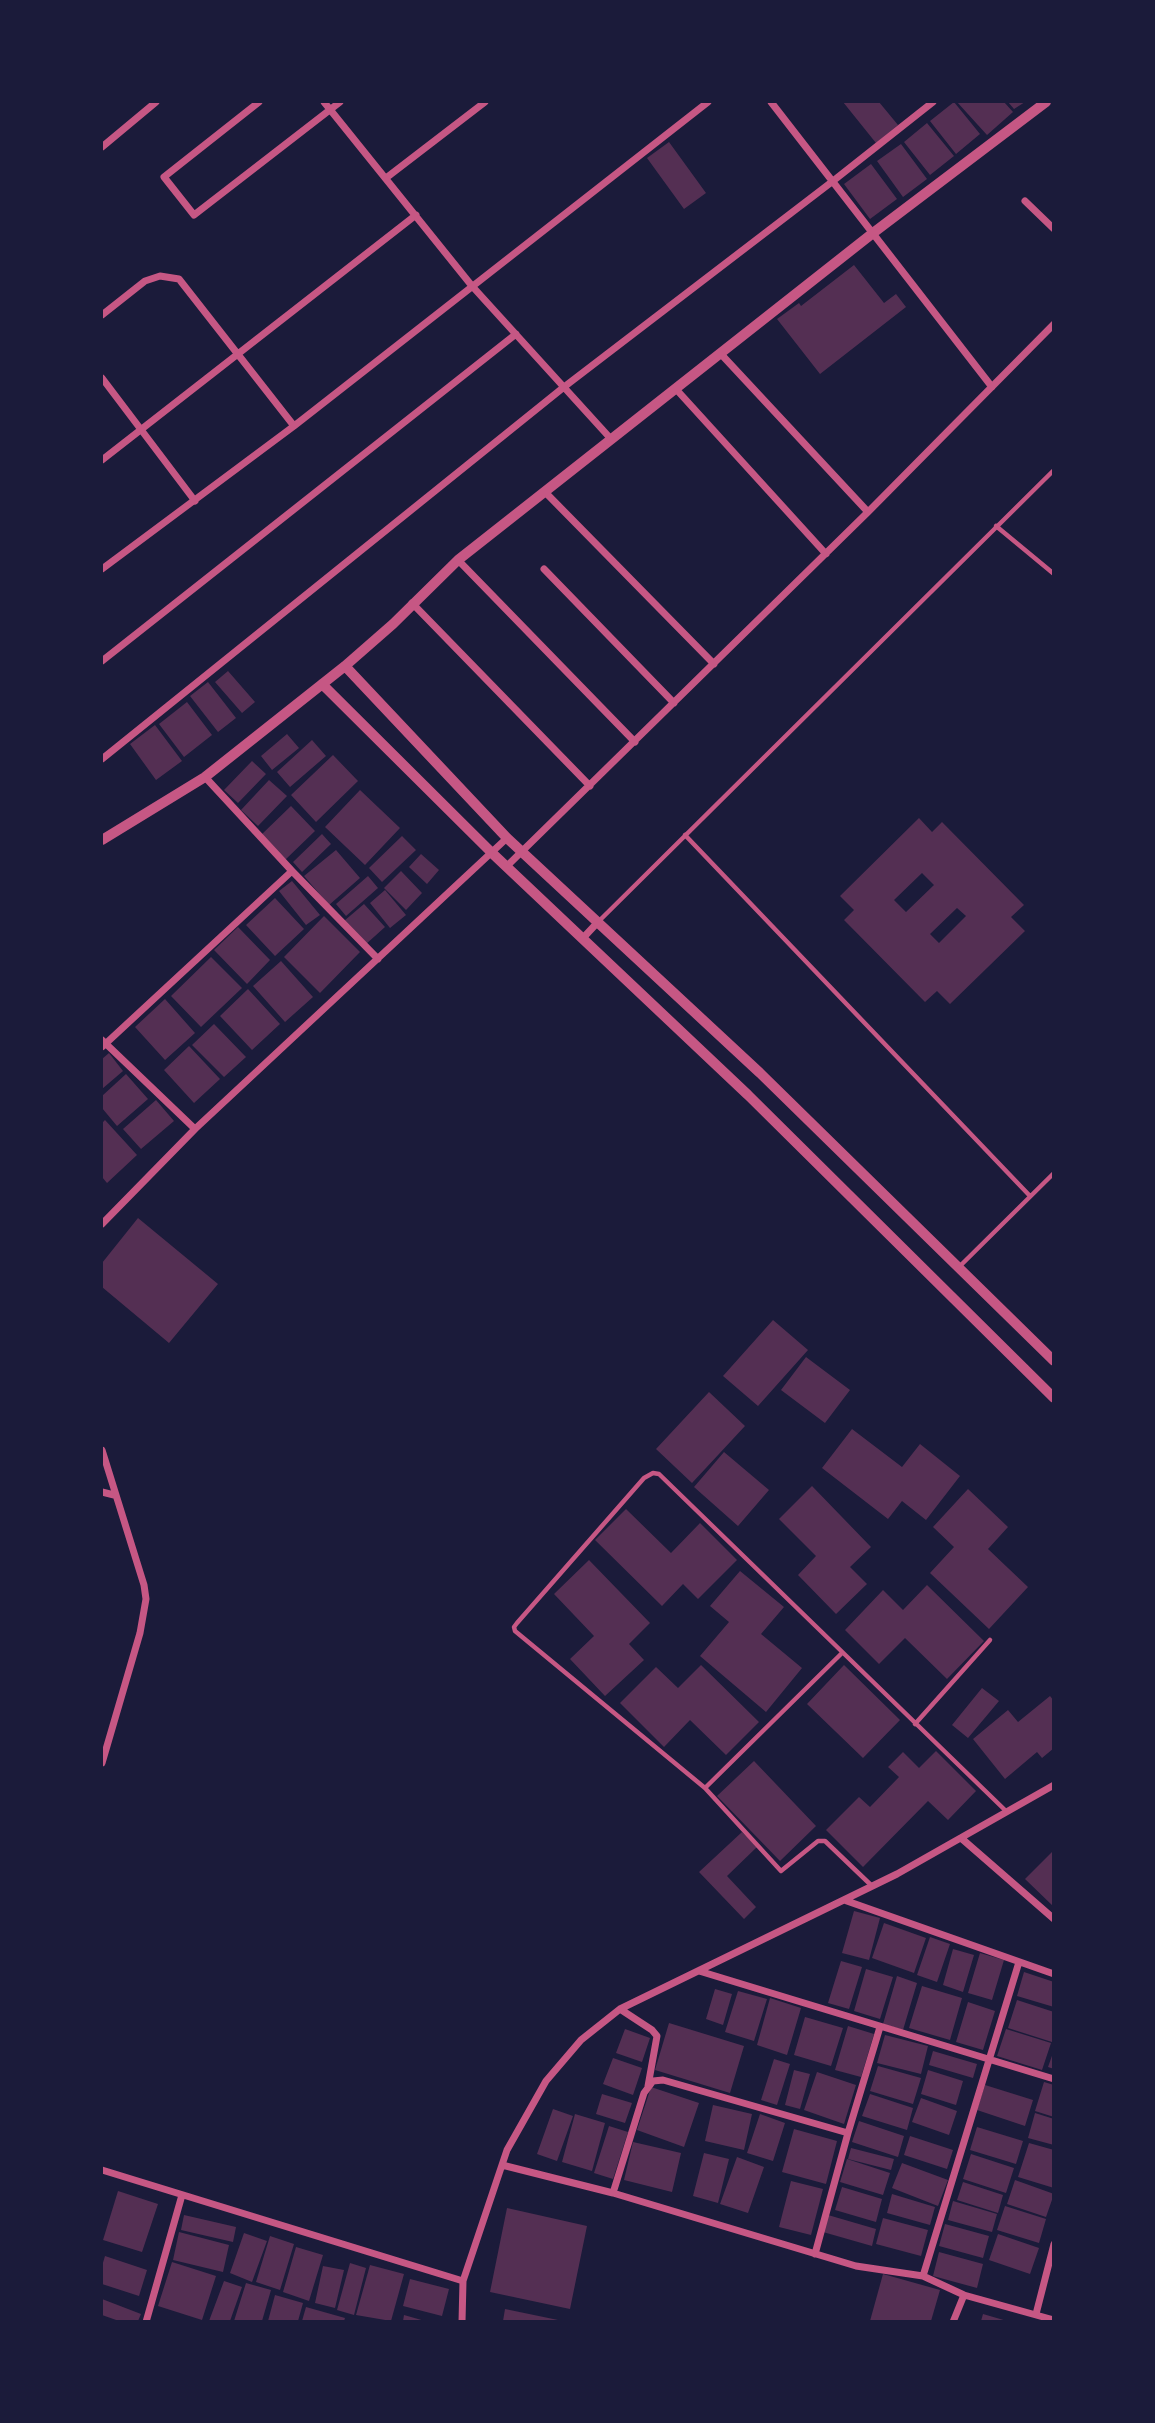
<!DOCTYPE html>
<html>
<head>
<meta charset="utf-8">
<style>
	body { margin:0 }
	#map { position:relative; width:1155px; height:2423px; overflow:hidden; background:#1b1b3a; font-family:Inter,sans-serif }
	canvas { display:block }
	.frame { position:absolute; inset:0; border:103px solid #1b1b3a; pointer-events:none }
</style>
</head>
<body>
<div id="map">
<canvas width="1155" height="2423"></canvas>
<div class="frame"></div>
</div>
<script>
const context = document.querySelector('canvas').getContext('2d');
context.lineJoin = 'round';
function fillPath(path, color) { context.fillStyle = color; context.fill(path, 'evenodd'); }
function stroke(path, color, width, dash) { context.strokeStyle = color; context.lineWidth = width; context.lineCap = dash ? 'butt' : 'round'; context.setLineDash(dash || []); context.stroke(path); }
const building = new Path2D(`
	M843,102H879L898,125L876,143Z
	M954,102L980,134L956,154L930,121Z
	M957,102H1004L1013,112L987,135Z
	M1008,102H1025L1014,109Z
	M927,123L954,156L930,175L904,142Z
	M669,142L706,193L684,209L647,158Z
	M901,144L927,179L903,197L877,161Z
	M871,164L897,199L870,219L844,184Z
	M854,265L884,303L896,294L906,307L820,374L777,319L799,303L801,306Z
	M228,671L255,702L242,713L215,682Z
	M208,682L236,718L218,732L190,696Z
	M187,702L212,735L184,757L159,724Z
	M155,725L182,761L156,780L130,744Z
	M287,734L299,748L272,770L261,756Z
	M312,740L326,756L290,787L277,772Z
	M333,755L358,781L316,822L291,795Z
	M252,761L266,774L238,803L224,790Z
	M269,780L287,796L258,826L241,810Z
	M360,790L400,828L365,865L325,827Z
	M291,806L315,831L285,860L261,835Z
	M919,818L932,832L942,822L1024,905L1011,917L1025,931L950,1004L937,991L925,1002L844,920L854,910L840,896ZM922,873L934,885L906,912L894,900ZM957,908L966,916L939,943L930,934Z
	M322,834L331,844L302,872L293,862Z
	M402,836L416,850L382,882L369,868Z
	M336,850L360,878L329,905L304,876Z
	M421,854L439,870L427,884L409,867Z
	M401,871L422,893L406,910L384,888Z
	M368,876L378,888L346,916L336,904Z
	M292,881L320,915L306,925L279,891Z
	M385,890L406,915L390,928L370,903Z
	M275,898L304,929L275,956L246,925Z
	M364,904L385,927L365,945L344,921Z
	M324,916L360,952L320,993L284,957Z
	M238,927L270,960L247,984L214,950Z
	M211,957L242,988L201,1027L171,996Z
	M281,961L313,997L285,1022L253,986Z
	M248,989L280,1024L252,1050L220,1016Z
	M165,999L195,1033L165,1060L135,1027Z
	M214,1024L246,1057L224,1077L192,1045Z
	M189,1046L220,1079L194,1103L164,1070Z
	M109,1053L123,1071L102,1089V1059Z
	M126,1074L148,1099L117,1126L102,1108V1096Z
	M156,1100L174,1121L141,1149L123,1129Z
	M105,1120L137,1155L107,1183L102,1177V1123Z
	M138,1218L218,1284L169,1343L102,1287V1263Z
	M773,1320L808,1350L758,1406L723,1376Z
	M806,1357L850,1390L825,1423L781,1390Z
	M709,1392L745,1426L692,1483L656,1449Z
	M852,1429L902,1467L920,1444L960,1476L926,1520L902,1501L888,1519L822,1468Z
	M724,1452L769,1490L738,1526L694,1487Z
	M812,1486L871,1547L850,1567L867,1584L836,1614L798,1575L816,1556L779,1519Z
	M968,1489L1008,1527L988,1549L1028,1587L989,1629L930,1573L954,1547L933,1527Z
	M626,1509L671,1553L700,1523L737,1560L698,1599L683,1584L662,1606L595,1540Z
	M589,1560L650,1623L629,1644L644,1660L605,1696L570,1659L594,1636L554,1594Z
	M740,1571L784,1607L761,1634L802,1668L766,1712L700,1656L729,1622L710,1606Z
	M927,1585L984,1641L947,1679L905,1638L879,1664L845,1630L883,1590L903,1610Z
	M701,1665L759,1722L726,1755L690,1720L664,1747L620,1703L656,1667L678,1688Z
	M844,1665L900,1720L863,1758L807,1704Z
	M982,1688L999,1701L968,1738L952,1725Z
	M1050,1696L1054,1701V1748L1042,1758L1037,1752L1005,1779L973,1739L1008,1710L1018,1722Z
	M936,1751L976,1791L948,1820L928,1801L863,1867L826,1830L859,1797L870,1807L899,1777L888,1767L903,1752L919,1768Z
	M754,1761L816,1826L780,1861L717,1796Z
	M742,1832L757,1847L727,1876L756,1907L744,1919L699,1872Z
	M1054,1850V1907L1025,1879Z
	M854,1911L880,1918L869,1960L842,1953Z
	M884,1923L926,1938L914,1973L872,1958Z
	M930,1937L950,1944L937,1982L917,1975Z
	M953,1949L974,1955L963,1992L943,1985Z
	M980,1953L1004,1960L992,2000L968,1993Z
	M841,1961L862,1967L849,2009L828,2003Z
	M866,1969L893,1977L880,2019L854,2011Z
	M1024,1972L1054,1982V2007L1017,1996Z
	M897,1976L917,1983L903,2030L883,2024Z
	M922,1986L962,1998L950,2040L909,2028Z
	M715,1989L732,1994L723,2025L706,2019Z
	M738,1991L767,1999L754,2041L725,2032Z
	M770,1998L801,2008L787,2055L757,2045Z
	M1017,2000L1054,2012L1052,2042L1008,2028Z
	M968,2002L995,2011L983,2050L956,2042Z
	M805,2017L843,2028L831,2066L794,2055Z
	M669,2023L744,2046L730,2093L655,2070Z
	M848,2026L874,2034L861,2077L835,2070Z
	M625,2029L650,2038L642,2062L616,2053Z
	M1006,2029L1051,2043L1042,2070L997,2056Z
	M885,2035L928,2046L921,2074L877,2063Z
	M933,2051L977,2064L973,2078L929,2065Z
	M1053,2053H1054V2069L1048,2067Z
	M613,2058L642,2068L633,2095L603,2084Z
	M774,2059L790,2064L777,2105L761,2100Z
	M878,2066L921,2078L913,2104L870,2091Z
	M794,2070L810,2074L800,2109L785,2105Z
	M928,2070L963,2081L956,2105L921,2094Z
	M817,2072L856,2085L844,2124L804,2110Z
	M1044,2082L1054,2085V2117L1035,2111Z
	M985,2085L1033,2100L1025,2126L977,2110Z
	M651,2087L699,2103L684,2147L637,2130Z
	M602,2094L632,2103L625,2123L596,2114Z
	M870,2094L913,2108L907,2130L862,2116Z
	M921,2098L957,2111L949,2135L912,2122Z
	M713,2105L752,2114L744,2150L705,2141Z
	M553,2109L573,2116L557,2161L537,2154Z
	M1035,2113L1054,2119V2145L1028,2138Z
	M575,2114L605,2123L592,2171L562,2162Z
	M760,2114L785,2123L773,2161L747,2153Z
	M859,2121L904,2136L898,2157L852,2142Z
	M609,2126L628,2132L613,2179L594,2173Z
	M977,2127L1023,2141L1016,2164L970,2150Z
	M794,2129L837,2141L826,2184L782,2172Z
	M910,2136L953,2150L947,2169L904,2155Z
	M633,2142L681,2153L672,2192L624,2180Z
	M1029,2143L1054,2150V2188L1018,2177Z
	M851,2148L894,2159L891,2170L848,2159Z
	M704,2153L729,2159L718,2203L693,2196Z
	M971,2154L1014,2168L1006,2193L963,2179Z
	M737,2157L764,2167L748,2213L720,2204Z
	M847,2159L890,2173L883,2195L840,2182Z
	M902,2163L948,2180L938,2206L892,2188Z
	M1015,2180L1054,2194L1046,2217L1007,2204Z
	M791,2181L823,2189L811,2235L779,2227Z
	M963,2182L1003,2195L998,2213L957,2200Z
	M842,2187L882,2199L876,2222L835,2210Z
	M118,2191L158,2204L142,2252L103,2240Z
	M892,2194L935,2207L930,2225L887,2213Z
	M953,2201L997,2214L992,2232L948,2220Z
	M1005,2206L1046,2219L1039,2243L997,2230Z
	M507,2208L587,2226L570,2309L490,2292Z
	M184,2215L236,2227L233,2242L181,2230Z
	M828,2215L876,2229L872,2246L823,2232Z
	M883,2218L928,2230L921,2256L876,2244Z
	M945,2224L989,2236L983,2258L939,2246Z
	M179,2232L229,2245L223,2272L173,2260Z
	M244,2233L267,2241L252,2282L230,2273Z
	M998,2234L1039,2248L1030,2274L989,2260Z
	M270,2236L294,2244L280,2290L256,2282Z
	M296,2247L323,2255L309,2301L283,2292Z
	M939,2252L983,2264L977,2288L933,2276Z
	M105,2256L147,2270L139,2296L102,2284V2266Z
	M172,2262L216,2276L202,2320L158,2306Z
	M350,2263L366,2268L354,2315L337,2310Z
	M370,2265L404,2274L391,2321L356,2315Z
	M323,2266L344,2270L335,2308L315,2303Z
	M883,2274L940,2290L931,2321H870Z
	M410,2279L449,2289L442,2316L403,2306Z
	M224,2281L242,2287L230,2321H209Z
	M246,2283L271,2290L262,2321H234Z
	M275,2295L303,2303L298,2321H268Z
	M102,2299L141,2314L138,2321H119L102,2315Z
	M306,2307L345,2318L344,2321H302Z
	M505,2309L558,2320V2321H503Z
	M983,2314L1007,2321H981Z
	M404,2315L425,2321H403Z`);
const service = new Path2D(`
	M996,526L1054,574
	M685,835L1030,1196
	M598,922L1054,470
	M960,1266L1054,1173
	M915,1724L990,1640
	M705,1788L842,1653
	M872,1886L825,1841H818L781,1871L705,1788L515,1631L514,1627L517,1623L644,1478L653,1473L659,1474L1007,1812`);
const minor = new Path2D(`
	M259,102L164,177L194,215L340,102
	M324,102L472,286L611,439
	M771,102L992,387
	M102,147L156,102
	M386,178L485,102
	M1025,201L1054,229
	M102,315L145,281L160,276L179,279L294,426
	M720,353L868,512
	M102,378L195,501
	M675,388L826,554
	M102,460L416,215
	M545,492L714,664
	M458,560L635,742
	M102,569L294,426L708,102
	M544,569L674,703
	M412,603L590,786
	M102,661L516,334
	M102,759L564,387L833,181L933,102
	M205,777L292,871L378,959
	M507,866L868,512L1054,324
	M583,938L598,922
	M102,1040L195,1129
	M102,1047L292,871
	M102,1224L195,1129L507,838
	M102,1450L144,1585L146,1599L140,1633L102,1763
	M102,1492L114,1495
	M961,1838L1054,1919
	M844,1900L1054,1974
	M699,1971L1054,2079
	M620,2009L652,2030L657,2036L648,2086
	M848,2133L880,2027
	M502,2165L613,2193L856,2266L923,2276L964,2295L1054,2320
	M102,2170L463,2281
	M613,2193L644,2093L653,2081L663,2080L848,2133L815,2254
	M923,2276L1019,1962
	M1036,2314L1054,2244
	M146,2322L182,2195
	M462,2322L463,2281L507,2150L546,2081L581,2040L620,2009L897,1874L1054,1785
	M953,2322L964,2295`);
const tertiary = new Path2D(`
	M345,666L507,838L760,1073L1054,1361
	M322,684L492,853L748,1095L1054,1398
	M102,840L205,777L345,666L393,624L458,560L873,233L1046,102`);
fillPath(building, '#542f53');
stroke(service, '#c65784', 4.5);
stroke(minor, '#c65784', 7);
stroke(tertiary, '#c65784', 10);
</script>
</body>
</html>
